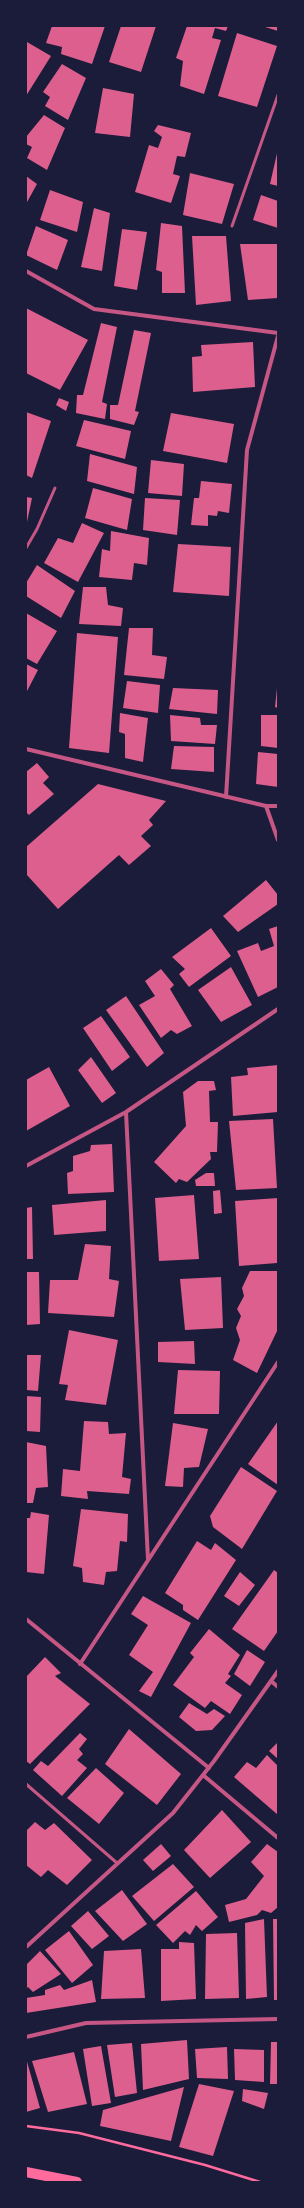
<!DOCTYPE html>
<html>
<head>
<meta charset="utf-8">
<style>
	body { margin:0 }
	#map { position:relative; width:304px; height:2208px; overflow:hidden; background:#1b1b3a; font-family:Raleway,sans-serif }
	canvas { display:block }
	.frame { position:absolute; inset:0; border:27px solid #1b1b3a; pointer-events:none }
</style>
</head>
<body>
<div id="map">
<canvas width="304" height="2208"></canvas>
<div class="frame"></div>
</div>
<script>
const context = document.querySelector('canvas').getContext('2d');
context.lineJoin = 'round';
function fillPath(path, color) { context.fillStyle = color; context.fill(path, 'evenodd'); }
function stroke(path, color, width, dash) { context.strokeStyle = color; context.lineWidth = width; context.lineCap = dash ? 'butt' : 'round'; context.setLineDash(dash || []); context.stroke(path); }
const building = new Path2D(`
	M52,26H105L92,64L61,54L62,47L46,43Z
	M121,26H156L141,72L109,62Z
	M187,26H228L226,31L215,28L212,38L221,40L204,94L180,86L183,61L176,58Z
	M263,26H278V31L262,26Z
	M237,33L277,46L257,107L218,96Z
	M27,42L51,56L26,96V44Z
	M62,64L86,78L68,120L45,106L50,97L43,92Z
	M103,88L134,94L130,137L95,133Z
	M44,115L65,128L47,170L27,158L32,147L26,144V137Z
	M158,125L191,133L185,157L177,156L173,174L180,176L171,203L135,192L149,145L158,148L162,137L154,131Z
	M278,149V186L270,184Z
	M190,173L234,184L222,224L183,215Z
	M26,176L37,184L26,204Z
	M50,190L83,202L77,232L40,220Z
	M261,195L278,201V228L253,220Z
	M94,208L110,213L102,271L81,267Z
	M161,223L182,226L185,293H162V272L156,270Z
	M36,226L68,240L57,270L26,255Z
	M122,229L147,232L137,290L114,286Z
	M192,236H226L231,301L196,305Z
	M240,244H278V298L248,300Z
	M26,308L88,340L60,390L26,373Z
	M101,323L117,327L102,402L107,404L105,419L76,413L77,395H83Z
	M134,330L151,333L135,411L139,412L134,425L110,419V405H118Z
	M253,342L255,387L193,392L192,357L202,356L201,345Z
	M59,398L69,402L66,411L56,405Z
	M26,412L51,421L32,478L26,475Z
	M171,413L234,424L227,463L163,451Z
	M84,420L131,431L125,459L76,446Z
	M90,454L137,467L134,494L87,481Z
	M151,460L184,464L182,496L148,493Z
	M201,481L232,484L229,513L218,511L217,516L208,515V526L191,525L194,498H199Z
	M93,488L132,499L127,530L85,518Z
	M26,497L32,498L27,522H26Z
	M145,498L180,500L177,535L143,530Z
	M82,523L104,533L78,582L44,563L58,538L73,543Z
	M111,531L149,538L147,565L134,563L132,580L99,577L102,549L110,551Z
	M178,544L231,547L229,596L173,592Z
	M37,565L75,591L61,618L26,596V583Z
	M83,587H106L108,605L123,608L121,626L79,624Z
	M26,613L57,631L37,664L26,658Z
	M129,628H153L152,655L167,657L164,679L124,675Z
	M77,633L118,637L109,753L69,748Z
	M26,664L38,670L26,693Z
	M127,681L160,685L158,713L123,708Z
	M173,688L218,690L217,714L169,709Z
	M277,688H278V708L275,707Z
	M120,713L148,718L143,762L125,758V734L119,732Z
	M170,715L200,718L201,725H217L215,744L171,741Z
	M261,715H278V748L261,746Z
	M174,746L214,747V772L171,769Z
	M258,752L278,754V787L256,784Z
	M37,763L49,777L43,783L54,794L29,815L26,812V772Z
	M98,784L166,801L149,820L153,825L141,836L151,846L129,865L119,855L58,909L26,874V847Z
	M266,880L278,895V904L238,932L223,916Z
	M278,926V987L258,997L237,951L258,943L261,951L274,946L269,929Z
	M211,928L231,956L189,987L179,974L185,969L172,957Z
	M231,967L252,1005L221,1022L198,990Z
	M161,969L174,985L170,989L192,1026L177,1034L171,1030L161,1038L139,1005L155,996L145,981Z
	M126,996L164,1053L147,1067L106,1010Z
	M101,1016L130,1057L112,1071L83,1028Z
	M91,1057L116,1093L102,1103L78,1070Z
	M278,1065V1112L233,1116L231,1077L248,1075L247,1068Z
	M49,1067L70,1106L26,1131V1080Z
	M198,1081H214L216,1090L209,1091L210,1122H218L217,1152H210L211,1159L187,1182L179,1179L176,1183L154,1162L186,1126L183,1092Z
	M273,1119L277,1188L236,1190L229,1121Z
	M112,1144L114,1192L68,1194L67,1173L73,1171V1156L90,1151L91,1145Z
	M206,1173H214L215,1186H196L195,1180Z
	M220,1190L222,1213L214,1214L213,1191Z
	M194,1195L199,1259L159,1261L155,1198Z
	M278,1198L277,1263L239,1266L235,1201Z
	M106,1200V1231L54,1235L52,1205Z
	M32,1207L33,1259H26V1208Z
	M85,1244L111,1246L109,1279L119,1281L114,1317L48,1313L50,1280H78Z
	M250,1271H278V1329L257,1373L233,1360L240,1340L236,1328L241,1316L237,1309L244,1296L242,1288Z
	M26,1272H39L40,1324L26,1325Z
	M221,1277L223,1328L185,1330L180,1279Z
	M69,1330L118,1340L106,1405L65,1400L68,1385L59,1384Z
	M194,1341L195,1364L158,1362V1342Z
	M26,1355H41L38,1391L26,1390Z
	M178,1370L220,1371L219,1414H174Z
	M26,1396L41,1397L40,1432L26,1431Z
	M84,1421L108,1422L109,1434L126,1433L122,1477L131,1479L129,1494L87,1491L88,1499L61,1496L63,1469L80,1471Z
	M278,1421V1485L248,1464Z
	M173,1423L208,1429L199,1467L184,1468L183,1487L165,1486Z
	M26,1442L46,1446L48,1487L36,1488L33,1503H26Z
	M241,1467L277,1491L242,1549L213,1527L210,1516Z
	M81,1509L128,1514L127,1542L120,1541L117,1571L106,1572L104,1585L83,1582L82,1568L73,1566Z
	M31,1512L49,1515L44,1574L26,1572V1518H30Z
	M197,1541L211,1550L215,1543L236,1560L198,1620L183,1610V1605L165,1593Z
	M274,1570L278,1573V1631L264,1651L232,1629Z
	M240,1572L255,1585L239,1606L224,1596Z
	M143,1596L191,1623L151,1697L139,1691L153,1672L129,1655L148,1625L131,1614Z
	M209,1629L240,1655L228,1674L231,1676L225,1683L242,1695L230,1714L211,1701L205,1708L173,1685L194,1657L190,1653Z
	M247,1650L265,1662L250,1686L234,1674Z
	M45,1657L61,1673L55,1676L90,1704L30,1764L26,1761V1677Z
	M189,1703L207,1714L214,1709L225,1716L212,1730L196,1731L179,1717Z
	M129,1729L181,1774L157,1805L105,1764Z
	M80,1733L87,1739L79,1749L83,1754L77,1760L87,1768L62,1796L33,1770L41,1761L48,1766Z
	M278,1742V1759L269,1751Z
	M267,1755L278,1766V1815L234,1777L247,1762L256,1768Z
	M96,1768L124,1793L99,1824L67,1798Z
	M222,1810L251,1842L210,1878L184,1850Z
	M35,1822L45,1830L54,1823L92,1860L67,1885L48,1870L41,1877L26,1865V1831Z
	M161,1844L171,1856L153,1871L143,1860Z
	M267,1844L278,1852V1907L271,1913L262,1910L257,1915L229,1922L225,1905L246,1899L264,1876L251,1862Z
	M173,1864L194,1887L154,1921L132,1896Z
	M122,1890L147,1924L123,1941L95,1911Z
	M196,1891L218,1917L202,1931L196,1925L190,1935L185,1931L173,1943L156,1925Z
	M88,1911L109,1936L92,1949L71,1926Z
	M264,1919L267,1997L246,1999L245,1923Z
	M273,1919H278V2000H274Z
	M69,1931L93,1965L72,1983L45,1950Z
	M237,1933L239,1998L205,1999L206,1934Z
	M179,1942L194,1943L196,1999L161,2001V1949H179Z
	M141,1949L145,1998L101,1999L104,1951Z
	M40,1951L61,1974L33,1992L28,1987L26,1989V1965Z
	M92,1980L96,2002L26,2013V1998L45,1995V1990L60,1985L64,1990Z
	M187,2040L189,2079L143,2090L141,2044Z
	M271,2042H278V2084H270Z
	M132,2043L137,2093L115,2097L107,2045Z
	M101,2046L111,2103L92,2106L83,2049Z
	M227,2047L228,2079L197,2078L195,2049Z
	M234,2049L264,2050V2082L235,2080Z
	M74,2052L87,2104L48,2112L32,2061Z
	M26,2058L40,2108L26,2112Z
	M199,2084L234,2091L213,2156L179,2147Z
	M184,2087L171,2141L100,2126L103,2110Z
	M243,2089L268,2093L264,2109L242,2101Z`);
const path = new Path2D(`
	M26,2126L79,2133L205,2165L260,2182`);
const service = new Path2D(`
	M232,226L278,95
	M26,548L37,529L55,488
	M26,1784L117,1863`);
const minor = new Path2D(`
	M26,271L94,309L278,333
	M26,749L266,806H278
	M226,797L247,450L278,336
	M266,806L278,840
	M126,1112L148,1560
	M26,1166L126,1112L278,1009
	M26,1619L209,1768
	M80,1664L278,1362
	M271,1681L278,1687
	M203,1775L278,1838
	M26,1947L173,1813L214,1761L278,1671
	M26,2037L86,2023L278,2019`);
const primary = new Path2D(`
	M26,2172L77,2182`);
fillPath(building, '#dd5f8e');
stroke(path, '#ff6b9d', 2.5);
stroke(service, '#c65784', 3);
stroke(minor, '#c65784', 4);
stroke(primary, '#ff6b9d', 10);
</script>
</body>
</html>
